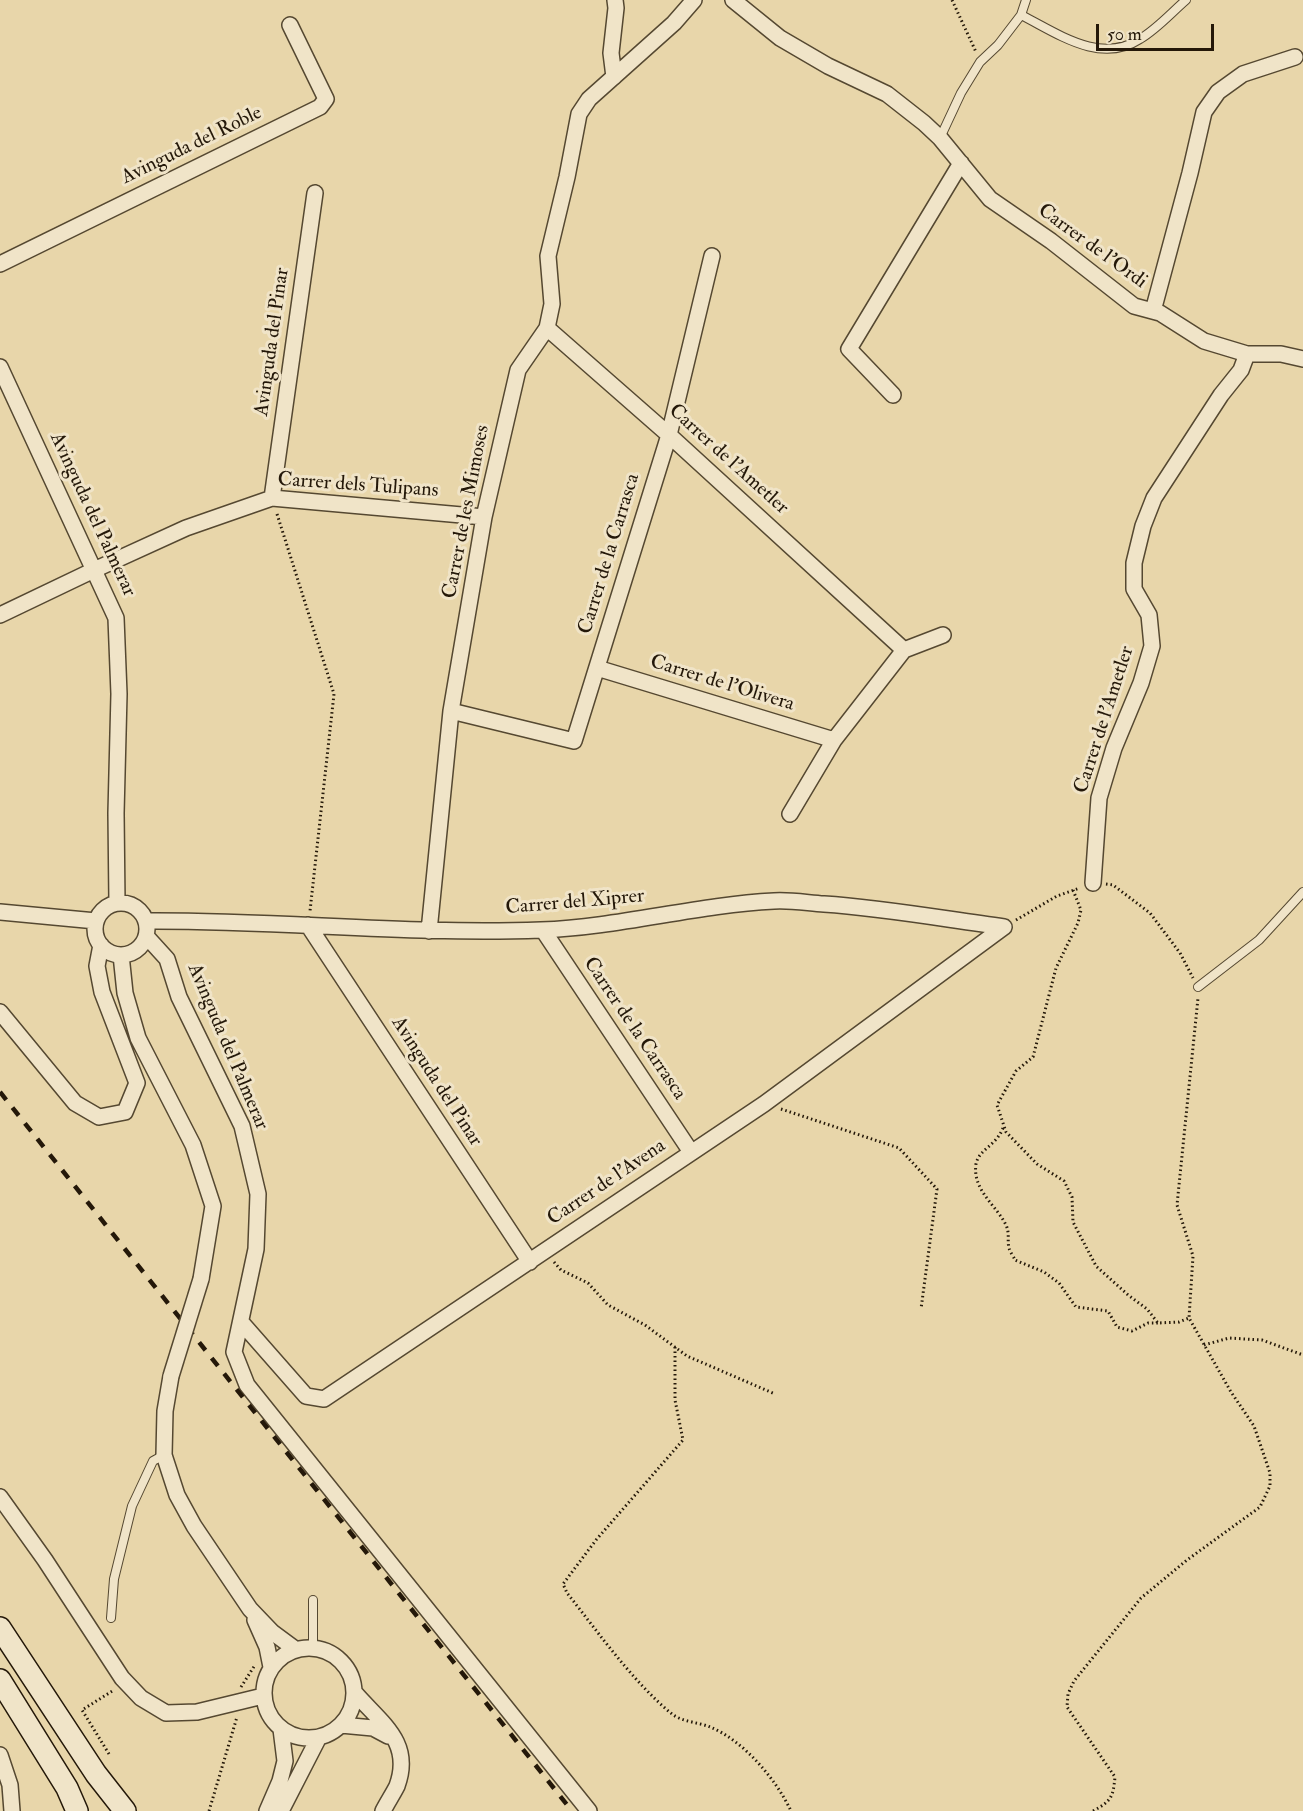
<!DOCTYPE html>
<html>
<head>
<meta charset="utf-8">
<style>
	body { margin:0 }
	#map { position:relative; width:1303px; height:1811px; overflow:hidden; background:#e8d6aa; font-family:"IM FELL Double Pica",serif }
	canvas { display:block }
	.scale { position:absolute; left:1096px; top:24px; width:118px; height:27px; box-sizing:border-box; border:3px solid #241809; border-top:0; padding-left:8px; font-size:18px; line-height:21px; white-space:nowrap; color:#241809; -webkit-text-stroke:4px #f0e4c8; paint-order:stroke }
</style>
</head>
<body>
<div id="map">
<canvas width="1303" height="1811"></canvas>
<div class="scale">50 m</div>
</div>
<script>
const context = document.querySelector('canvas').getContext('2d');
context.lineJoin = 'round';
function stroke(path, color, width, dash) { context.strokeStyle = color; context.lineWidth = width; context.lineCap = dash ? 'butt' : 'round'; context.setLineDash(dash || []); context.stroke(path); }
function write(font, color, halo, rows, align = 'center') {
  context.font = font + ' "IM FELL Double Pica",serif'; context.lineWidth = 6; context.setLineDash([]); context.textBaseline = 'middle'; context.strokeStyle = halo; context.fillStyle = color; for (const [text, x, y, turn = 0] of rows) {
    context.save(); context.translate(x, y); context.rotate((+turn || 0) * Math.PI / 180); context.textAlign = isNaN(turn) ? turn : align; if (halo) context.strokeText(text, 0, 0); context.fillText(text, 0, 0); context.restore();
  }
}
const path = new Path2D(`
	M952,0L976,52
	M277,514L334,694L310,911
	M1106,884L1113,885L1150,913L1180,953L1193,978
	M1073,890L1081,910L1078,923L1056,968L1033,1057L1016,1071L997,1105L1006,1132L1037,1164L1064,1181L1072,1197L1073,1222L1096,1266L1128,1295L1147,1309L1158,1323L1179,1322L1189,1318
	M1016,920L1057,896L1080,888
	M781,1109L899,1148L937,1189L921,1309
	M1003,1128C996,1146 979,1149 976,1164C972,1190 997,1206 1006,1225C1010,1234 1007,1240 1009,1248C1010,1252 1014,1257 1015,1260L1044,1272L1059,1283L1076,1307L1108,1311L1117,1327L1132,1331L1148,1323H1158
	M554,1262L561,1270L588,1283L608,1305L645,1325L687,1356L775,1394
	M1204,1345L1229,1338L1262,1340L1303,1355
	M675,1347V1400L683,1440L596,1540L563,1584L567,1593C598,1632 633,1682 672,1714C682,1722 698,1722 710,1727C743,1740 776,1779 791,1811
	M241,1687L255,1665
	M109,1754L82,1710L114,1690
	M209,1811L237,1717
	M1093,1811C1111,1801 1113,1798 1115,1777L1067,1707L1068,1694L1074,1681L1141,1598L1187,1560L1260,1507L1270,1486V1473L1254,1426L1231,1392L1189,1318L1193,1256L1177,1205L1198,998`);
const service = new Path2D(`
	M1021,15L1026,0
	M940,138L961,93L980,62L998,45L1021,15C1057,33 1100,65 1140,39C1157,29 1171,13 1186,0
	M1198,987L1259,940L1303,892
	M111,1618L114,1579L132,1506L153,1461L164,1455
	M313,1647V1600`);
const minor = new Path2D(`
	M733,0L780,38L828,66L887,94L924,123L940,138L990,199L1051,241L1134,306L1160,313L1204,341L1247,354H1281L1303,359
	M614,77L611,53L616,8L615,0
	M0,264L320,107L326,99L290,25
	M1153,311L1190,173L1204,112L1218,92L1243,74L1295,57
	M547,328L669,435L904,650
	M0,367L116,618L119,694L116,813L117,903
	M893,395L849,349L961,163
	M272,498L315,193
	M0,615L94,570L186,528L272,498L484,517
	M597,668L834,740
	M451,711L574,741L669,435L712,256
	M790,814L834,740L904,650L943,635
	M1093,883L1099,798L1114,748L1141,683L1152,646L1149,615L1134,589V563L1143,526L1154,498L1221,395L1241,370L1247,354
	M95 929a26 26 0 1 1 52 0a26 26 0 1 1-52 0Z
	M0,912L96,921
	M147,921C278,920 409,935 541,930C619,927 696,905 774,901C791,900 808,903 824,904C884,908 944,919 1004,927
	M308,925L530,1262
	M543,930L691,1152
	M429,931L451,711L484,517L518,370L547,328L552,304L548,256L567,177L579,114L589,99L674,23L694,0
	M147,937L167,959L179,997L242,1126L258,1194L256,1249L234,1352L247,1385L589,1811
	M121,955L125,993L138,1038L193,1145L213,1206L201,1279
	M0,1012L75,1103L99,1117L125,1112L137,1083L102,992L97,966L101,945
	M241,1322L306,1396L324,1399L764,1104L1004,927
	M171,1376L165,1411L164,1455L177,1495L194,1526L250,1609L272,1632L295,1649
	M0,1497L45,1560L122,1678L141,1698L166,1713L197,1712L263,1696
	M255,1620L267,1647L271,1667
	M264 1693a45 45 0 1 1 90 0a45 45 0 1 1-90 0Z
	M355,1693C381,1723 413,1742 397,1786C393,1794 387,1803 383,1811
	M341,1725L373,1728L388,1736
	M0,1755L10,1785L12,1811
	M267,1811L280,1781L285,1761L281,1729
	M281,1811L319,1737`);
const secondary = new Path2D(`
	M0,1628L96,1774L125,1811
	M0,1680L67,1788L77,1811`);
const rail = new Path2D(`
	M0,1092L572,1811`);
const minorBridge = new Path2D(`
	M171,1376L201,1279`);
const streetNames = [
	["Avinguda del Roble",192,146,-26],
	["Carrer de l'Ordi",1092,247,36],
	["Avinguda del Pinar",273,342,-82],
	["Carrer de l'Ametler",728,460,42],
	["Carrer dels Tulipans",358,486,4],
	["Carrer de les Mimoses",467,512,-79],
	["Avinguda del Palmerar",92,515,65],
	["Carrer de la Carrasca",610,554,-73],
	["Carrer de l'Olivera",722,684,17],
	["Carrer de l'Ametler",1105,720,-72],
	["Carrer del Xiprer",575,903,-5],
	["Carrer de la Carrasca",634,1029,56],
	["Avinguda del Palmerar",227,1047,67],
	["Avinguda del Pinar",436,1082,57],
	["Carrer de l'Avena",607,1183,-34]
];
stroke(service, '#554831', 10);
stroke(minor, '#554831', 18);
stroke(secondary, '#241809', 24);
stroke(path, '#241809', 3, [1.5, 3]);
stroke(service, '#f0e4c8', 8);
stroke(minor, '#f0e4c8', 15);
stroke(secondary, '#f0e4c8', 21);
stroke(rail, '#241809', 4.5, [10, 10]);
stroke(minorBridge, '#554831', 18, []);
stroke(minorBridge, '#f0e4c8', 15);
write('20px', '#241809', '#f0e4c8', streetNames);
</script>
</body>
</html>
